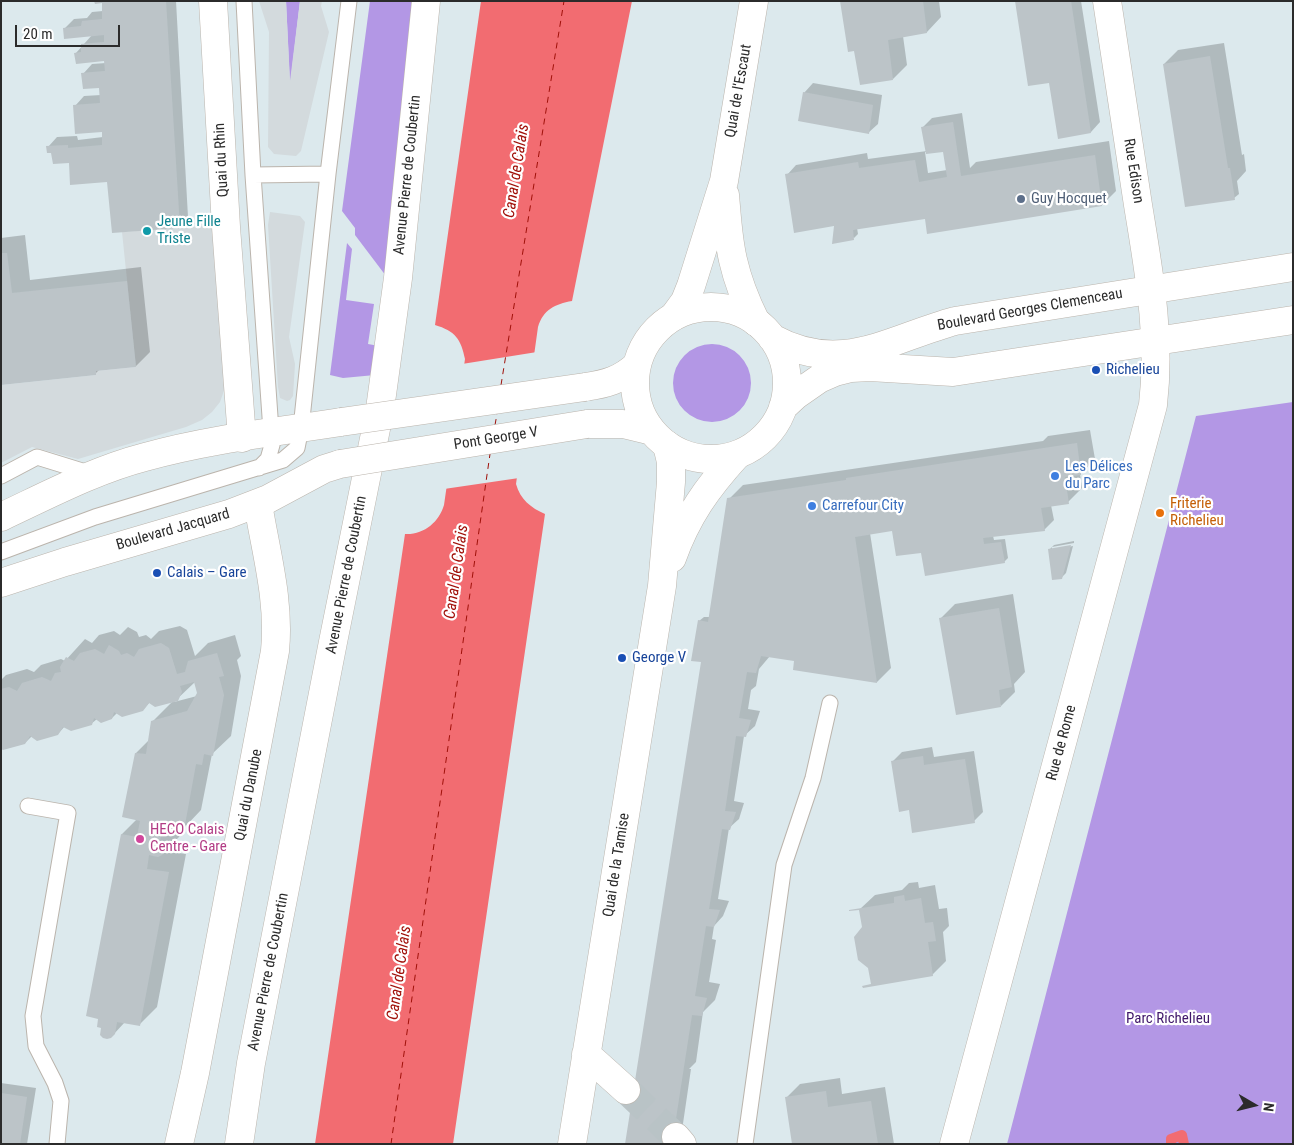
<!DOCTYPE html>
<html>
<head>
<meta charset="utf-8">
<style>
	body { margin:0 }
	#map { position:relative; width:1294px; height:1145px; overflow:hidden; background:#dce9ed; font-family:"Roboto Condensed",sans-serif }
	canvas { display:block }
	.frame { position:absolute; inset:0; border:2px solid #2b2b2b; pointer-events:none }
	.north { position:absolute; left:1229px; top:1080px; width:50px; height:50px; -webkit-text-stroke:4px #fff; paint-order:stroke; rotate:98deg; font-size:14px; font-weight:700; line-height:20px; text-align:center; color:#2b2b2b }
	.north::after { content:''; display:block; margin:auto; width:18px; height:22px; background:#2b2b2b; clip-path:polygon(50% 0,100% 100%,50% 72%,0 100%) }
	.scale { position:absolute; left:15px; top:25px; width:105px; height:22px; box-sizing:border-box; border:2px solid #2b2b2b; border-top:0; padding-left:6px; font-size:15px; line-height:18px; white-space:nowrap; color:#2b2b2b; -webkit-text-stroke:4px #fff; paint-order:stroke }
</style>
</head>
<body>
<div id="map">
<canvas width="1294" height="1145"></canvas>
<div class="frame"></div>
<div class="north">N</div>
<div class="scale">20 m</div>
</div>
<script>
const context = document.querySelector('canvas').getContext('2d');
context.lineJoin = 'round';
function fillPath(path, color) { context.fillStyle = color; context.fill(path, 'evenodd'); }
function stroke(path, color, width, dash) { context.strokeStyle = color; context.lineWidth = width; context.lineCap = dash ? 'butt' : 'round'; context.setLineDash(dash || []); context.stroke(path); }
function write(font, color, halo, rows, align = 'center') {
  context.font = font + ' "Roboto Condensed",sans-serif'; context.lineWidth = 4.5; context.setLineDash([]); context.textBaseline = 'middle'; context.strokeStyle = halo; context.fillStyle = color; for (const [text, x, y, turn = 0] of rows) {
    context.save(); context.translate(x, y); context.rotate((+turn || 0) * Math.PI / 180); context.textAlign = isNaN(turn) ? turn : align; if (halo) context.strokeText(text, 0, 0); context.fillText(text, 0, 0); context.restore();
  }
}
const green = new Path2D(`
	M286,1H300L290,86Z
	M370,1H416L386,276L355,235V228L342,211Z
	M347,243L352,249L346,300L374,304L368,344L379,346L375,375L343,378L330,375Z
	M673 383a39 39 0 1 1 78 0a39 39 0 1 1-78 0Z
	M1293,402V1144H1007L1196,416Z`);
const plaza = new Path2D(`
	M259,1H286L290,81L300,1H322L321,6L329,32L301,151L296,156L274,154L268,147L269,32Z
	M270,212L300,216L305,222L289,337L295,364L293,396L290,400L287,401L280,398L278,387L268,225Z
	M218,225L226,385L220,402L212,412L202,420L186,427L78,459L32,447L1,463V385L96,375V371L136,367L122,232Z`);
const water = new Path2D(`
	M481,1H632L572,301C555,304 543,310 538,327L516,484C520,499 531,508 545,514L453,1144H315L405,534C424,535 439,522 444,505L465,359C461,339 455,331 435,325Z`);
const pier = new Path2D(`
	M537,352L519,478L444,489L462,364Z`);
const shadow = new Path2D(`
	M96,1H176L188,217L179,226L108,181L70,162L52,152L48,147L57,137L77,136L78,140L103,137V131L75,106L84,96L101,95L100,86L83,74L92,64L106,63L105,60L76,53L92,35L64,29L74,19L87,18L92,12L103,11V2Z
	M842,1H939L941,17L927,32L903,36L907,65L893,79L855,50Z
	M1016,1H1081L1100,122L1091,132L1059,137L1050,81Z
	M1224,43L1242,155L1244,154L1246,171L1237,181L1239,194L1234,198L1164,64L1178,50Z
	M813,83L882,95L878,124L868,133L804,93Z
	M962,113L970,168L976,162L1109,141L1116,191L1102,205L926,217L857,228L858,234L854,238L835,225L787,175L796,165L867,153L868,159L927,151L923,127L932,118ZM944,151L947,170L928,173L925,152Z
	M25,235L30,280L141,267L150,352L136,366L99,370L95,374L1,384V238Z
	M1090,430L1095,459L1080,474L1082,488L1068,502L1051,505L1054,520L1044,530L993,536L994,540L1005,539L1008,558L1004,562L922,551L893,529L870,533L891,668L877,682L795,660L770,656L759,669L756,686L751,690L748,709L760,711L755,726L744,736L734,801L744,803L739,819L729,828L718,899L729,901L723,916L714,926L712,939L716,940L709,982L720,984L715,1000L703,1012L696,1062L689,1069H691L680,1144H626L703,658L699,621L704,617H710L729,499L743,485L1043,441L1048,436Z
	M1074,541V543L1052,547V550L1073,546L1066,573L1061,578L1049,550L1054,545Z
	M1013,594L1025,672L1014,684L1015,692L1001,706L941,618L955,604Z
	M180,626L187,630L195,656L208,643L235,635L241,656L237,660L241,676L231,736L212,754L201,810L183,829L184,832L165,851L186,854L157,1007L139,1025L125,1022L113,1035L122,834L137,819L136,753L150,739L152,722L174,700L150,702L143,710L117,713L112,718L97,719L91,724L65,726L58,734L32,736L25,743L1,748V680L6,675L27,669L34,672L41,665L61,659L65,661L85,639L92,643L99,635L114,631L120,635L128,627L137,632L139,637L146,635L151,639L159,631ZM195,682L198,693L197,696L174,702Z
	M932,747L934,757L974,751L983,812L974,821L910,809L892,762L902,752Z
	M918,882L919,888L935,885L939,909L947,908L949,926L943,932L946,961L932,975L863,928L860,909L875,895L902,890L909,883Z
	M840,1078L842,1094L885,1087L894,1144H793L786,1098L800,1084Z
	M1,1083L36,1088L27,1144H1Z`);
const stream = new Path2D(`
	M1171,1144V1139L1182,1135L1184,1144`);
const ferry = new Path2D(`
	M501,385L564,1
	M495,425L497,414
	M391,1144L490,454`);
const building = new Path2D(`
	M94,1H166L180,228L112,233L107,182L70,185L69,163L53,164L51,153H47L46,146L68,145V148L102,145V132L75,134L73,105L100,103L99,88L83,89L81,73L105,71L104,61L76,64L74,53L81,52V44L104,42V35L64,39L63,28L81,26L82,21L102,19V3L95,4Z
	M840,1H923L927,33L888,40L893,80L860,85L854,51L848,52Z
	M1015,1H1071L1091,133L1058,139L1049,83L1028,86Z
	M1210,56L1228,168H1230L1235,200L1185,207L1163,64Z
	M803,92L873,105L869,134L798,121Z
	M953,122L961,176L1095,155L1102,206L927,234L925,219L853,230L854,240L832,244L834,226L794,233L785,174L858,162L859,168L915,160L919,182L947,177L943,152L926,154L921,127Z
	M1,253H7L12,293L127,281L136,367L96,371V375L1,385Z
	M1077,443L1081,475L1065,477L1069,504L1041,508L1045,531L983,538L984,544L1001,542L1005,563L925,576L921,553L896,556L892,531L855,537L877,683L793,670L794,661L761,656L756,673L747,672L739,718L751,720L746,737L736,736L725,811L736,812L730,830L722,829L709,909L720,910L714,927L706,926L695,996L707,998L702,1016L692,1015L672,1144H625L701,662L691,661L698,620L708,622L727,498L846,480V478Z
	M1071,545L1062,579L1052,580L1048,549Z
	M999,608L1012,687L999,690L1001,707L956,715L939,618Z
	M161,643L169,648L177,674L185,672L188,661L217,653L224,676L219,677L224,695L213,756L204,754L202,765L196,764L184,830L162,826L160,841L165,844L166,851L162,855L158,857L149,855L147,869L169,872L140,1026L117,1022L115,1034L111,1038L107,1039L103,1038L100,1035L101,1028L97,1027L98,1019L86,1016L121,834L137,837L140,821L122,817L135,753L146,754L151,721L187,711L197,693L194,682L180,686L182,692L178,701L155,707L149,703L143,711L122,717L114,712L112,719L101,723L94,718L92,725L71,731L63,727L58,735L37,741L30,736L25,744L3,750L1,749V689L9,687L17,691L22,683L42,677L51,681L55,673L61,672L60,667L66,657L74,661L80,653L95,649L104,654L109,645L119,651L121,655L127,653L134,657L139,649Z
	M923,756L924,765L965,759L975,823L912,833L909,810L899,812L891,761Z
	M904,895L905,901L921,898L925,923L933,922L936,941L928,942L933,976L863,988L862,986L871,984L868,968L858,960L854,937L862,927L859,910L849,911V910L894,903V897Z
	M826,1091L828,1107L871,1101L878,1144H792L785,1097Z
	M1,1093L27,1097L20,1144H1Z`);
const minorTunnel = new Path2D(`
	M626,1090L676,1137`);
const service = new Path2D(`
	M244,1L253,175L272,445L268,459L259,468
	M253,175L328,174
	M1,476L37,457L92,474
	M1,552L95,517L283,460L297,448L301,428L328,174L349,1
	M28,806L68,813L33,1016L36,1046L55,1083L61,1101L57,1144
	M745,1144L784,865L813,778L830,703`);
const minor = new Path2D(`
	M213,1L226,227L242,438
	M725,195C727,217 728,239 733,260C738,282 746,302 756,322
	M674,316L685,301L691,286L724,181L754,1
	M672,558C687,516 707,488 737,455
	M586,1054L626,1090
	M676,1137L682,1144
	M179,1144L195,1073L275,651C280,601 266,553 258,504
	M572,1144L662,586L671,482V462L667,445
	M954,1144L1153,405C1161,336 1149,273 1138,205C1128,137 1117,69 1107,1`);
const tertiary = new Path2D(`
	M635 383a76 76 0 1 1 152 0a76 76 0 1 1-152 0Z
	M772,338C841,376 889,339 955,321L1293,267
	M585,387C606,384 621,380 637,365
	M783,407L796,395L819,379L835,372L851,368L870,367L953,372L1293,320
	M587,424H623L652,431
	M1,517C48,495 95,470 145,457C209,439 276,432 341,422
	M1,583L65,562L229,514L268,499L324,469L340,464
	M239,1144L251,1063L333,642L380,409L398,278L426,1`);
const tertiaryBridge = new Path2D(`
	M341,422L585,387
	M340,464L587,424`);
const markers = [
	[1021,199,5,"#5c6f8a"],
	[147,231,5,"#0f9aa8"],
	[1096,370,5,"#1a4fb4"],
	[1055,476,5,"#3f7fe0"],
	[812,506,5,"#3f7fe0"],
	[1160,513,5,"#e8710a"],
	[157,573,5,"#1a4fb4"],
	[622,658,5,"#1a4fb4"],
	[140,839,5,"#d1479c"]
];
const streetNames = [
	["Quai de l'Escaut",739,91,-80],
	["Quai du Rhin",222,160,-93],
	["Rue Edison",1133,171,81],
	["Avenue Pierre de Coubertin",408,175,-84],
	["Boulevard Georges Clemenceau",1030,310,-10],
	["Pont George V",496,439,-9],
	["Boulevard Jacquard",173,530,-16],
	["Avenue Pierre de Coubertin",347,575,-79],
	["Rue de Rome",1062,743,-75],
	["Quai du Danube",249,795,-79],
	["Quai de la Tamise",617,865,-81],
	["Avenue Pierre de Coubertin",269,972,-79]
];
const serviceNames = [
	["Guy Hocquet",1031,199]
];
const cultureNames = [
	["Jeune Fille",157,222],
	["Triste",157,239]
];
const transitNames = [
	["Richelieu",1106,370],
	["Calais – Gare",167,573],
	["George V",632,658]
];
const shopNames = [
	["Les Délices",1065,467],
	["du Parc",1065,484],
	["Carrefour City",822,506]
];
const foodNames = [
	["Friterie",1170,504],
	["Richelieu",1170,521]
];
const hotelNames = [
	["HECO Calais",150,830],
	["Centre - Gare",150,847]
];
const parkNames = [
	["Parc Richelieu",1168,1019]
];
const waterNames = [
	["Canal de Calais",517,171,-81],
	["Canal de Calais",457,572,-82],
	["Canal de Calais",400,973,-82]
];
fillPath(green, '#b397e5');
fillPath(plaza, '#d3dadd');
fillPath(water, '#f26c71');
fillPath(pier, '#dce9ed');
fillPath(shadow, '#0003');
stroke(stream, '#f26c71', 10);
stroke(ferry, '#a01009', 1, [6, 5]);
fillPath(building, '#bcc4c8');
stroke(minorTunnel, '#b9c3c6', 28, [28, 14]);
stroke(service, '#bbb4ac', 17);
stroke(minor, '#bbb4ac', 29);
stroke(tertiary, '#bbb4ac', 29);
stroke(service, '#fff', 15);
stroke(minor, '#fff', 28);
stroke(tertiary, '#fff', 28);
stroke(tertiaryBridge, '#bbb4ac', 29, []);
stroke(tertiaryBridge, '#fff', 28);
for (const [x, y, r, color] of markers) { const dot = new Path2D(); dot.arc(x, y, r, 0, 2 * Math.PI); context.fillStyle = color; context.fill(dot); stroke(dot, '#fff', 2); }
write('15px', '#2b2b2b', '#fff', streetNames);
write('15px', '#4e5e75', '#fff', serviceNames, 'left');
write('15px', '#0d838f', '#fff', cultureNames, 'left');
write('15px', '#164399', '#fff', transitNames, 'left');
write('15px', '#366cbe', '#fff', shopNames, 'left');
write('15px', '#c56008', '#fff', foodNames, 'left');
write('15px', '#b23c85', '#fff', hotelNames, 'left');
write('15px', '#40186a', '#fff', parkNames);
write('italic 16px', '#a01009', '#fff', waterNames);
</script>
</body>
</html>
